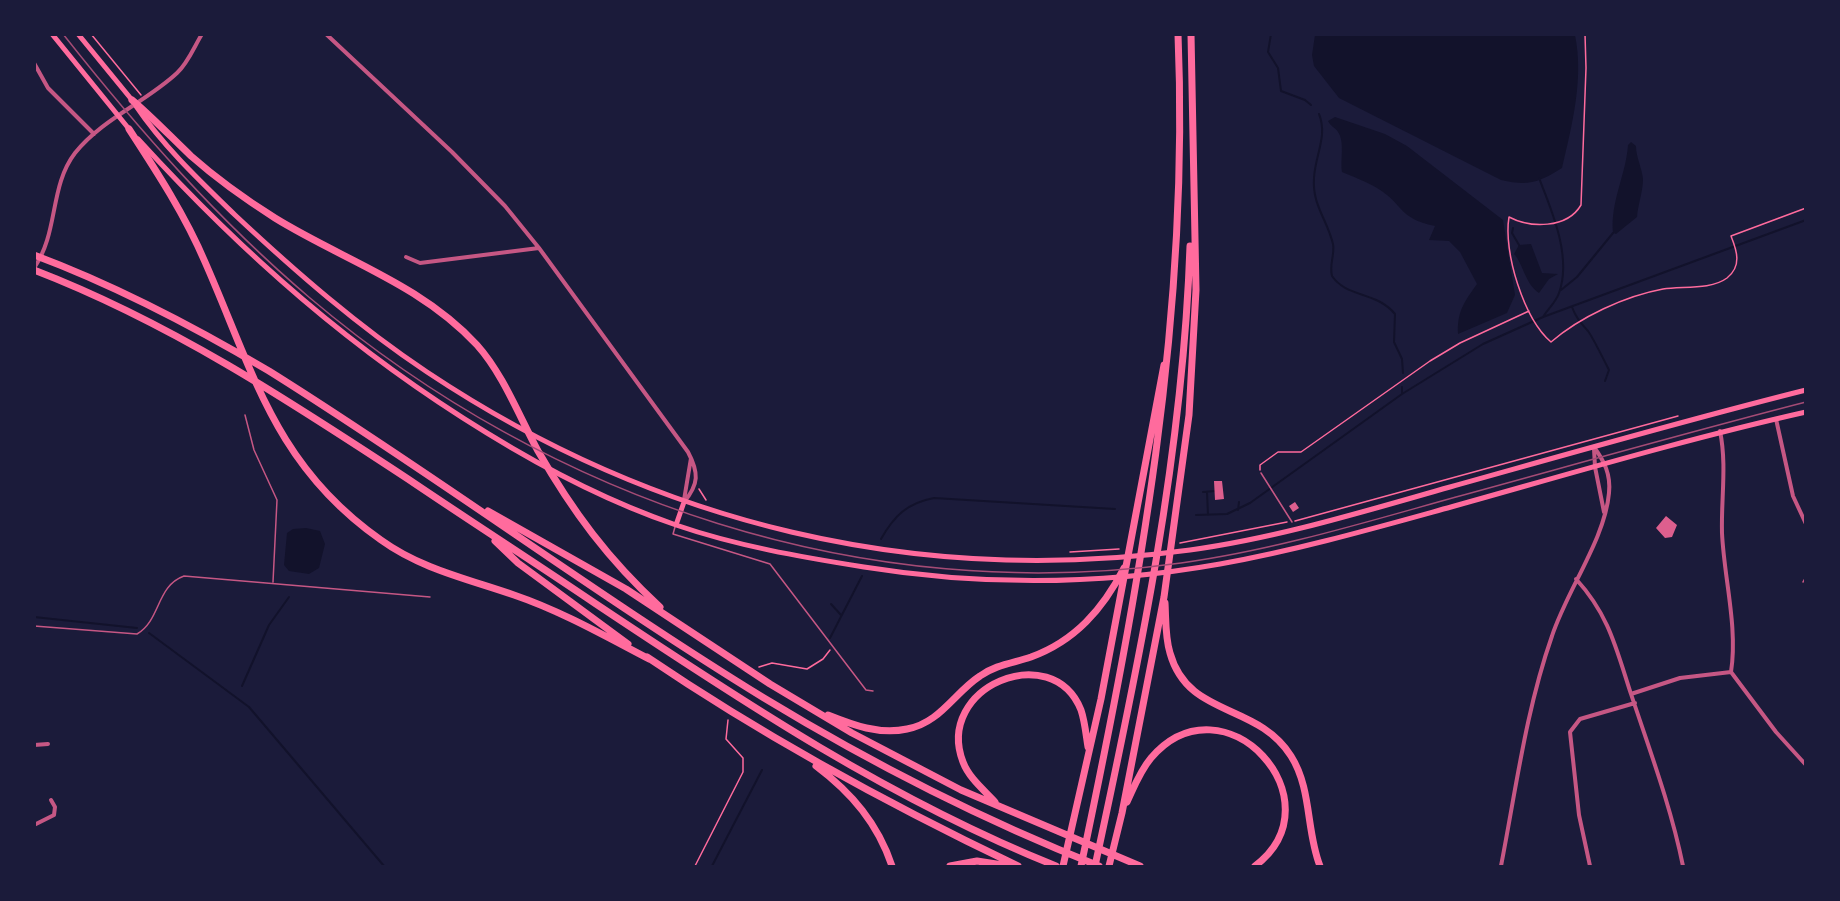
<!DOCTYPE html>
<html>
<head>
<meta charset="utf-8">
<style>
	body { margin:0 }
	#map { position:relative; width:1840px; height:901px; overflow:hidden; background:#1b1b3a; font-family:"Public Sans",sans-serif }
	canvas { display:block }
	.frame { position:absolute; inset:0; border:36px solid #1b1b3a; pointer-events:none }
</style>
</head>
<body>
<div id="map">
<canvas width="1840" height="901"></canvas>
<div class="frame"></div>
</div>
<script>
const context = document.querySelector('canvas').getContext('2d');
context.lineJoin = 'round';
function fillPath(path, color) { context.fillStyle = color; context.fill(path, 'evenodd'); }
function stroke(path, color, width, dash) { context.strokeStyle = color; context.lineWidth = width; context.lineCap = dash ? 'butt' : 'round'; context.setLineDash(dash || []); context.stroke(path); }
const water = new Path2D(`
	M1315,35H1575C1584,79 1572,125 1562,168C1538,183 1528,186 1501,180L1339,98L1314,66L1312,55Z
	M1335,117L1385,134L1407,146L1503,220L1515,295L1507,313L1458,334C1457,312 1464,302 1477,284L1460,252L1449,241L1429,240L1435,226C1397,218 1404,204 1377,188C1369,183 1352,176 1342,172C1340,160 1345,142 1338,132C1335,127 1331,127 1328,121Z
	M1631,142L1636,146C1636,157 1642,168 1643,179C1643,192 1638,204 1637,217L1616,234L1613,233C1610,202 1626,175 1628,145Z
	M1531,244L1542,273L1558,274L1549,279L1539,293C1525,284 1523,263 1514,254L1519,245Z
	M306,528L320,531L325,544L319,568L309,574L289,571L284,565L287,533L293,529Z`);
const stream = new Path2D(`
	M1271,34L1268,52L1278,68L1281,91L1305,100L1311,105
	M1319,114C1328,136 1315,155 1314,178C1312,205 1327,219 1333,244C1335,255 1329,264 1332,276C1347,298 1376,291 1395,314L1394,342L1402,359L1403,373
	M1539,178C1552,211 1572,257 1559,293C1556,302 1548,309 1543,317
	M1513,228L1512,233L1519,245
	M1561,290L1577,277L1613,233
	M1572,307C1576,318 1581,323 1588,331C1591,335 1606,364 1609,370L1605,381
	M1402,394V387
	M1203,492L1215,491
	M1207,492L1208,515
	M1238,510L1239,502
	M1196,515L1227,514L1250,503L1402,394L1483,344L1543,317L1806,220
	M881,539C894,516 907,503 934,498L1115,509
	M831,604L841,615
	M34,617L137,628
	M149,633L249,707L384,866
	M830,638L862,576
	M242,686L269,625L289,597
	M712,866L762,770`);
const building = new Path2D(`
	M1214,481H1222L1224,499L1215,500Z
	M1295,502L1299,508L1293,512L1289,506Z
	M1666,516L1677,525L1672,537L1665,538L1656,528Z`);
const path = new Path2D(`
	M91,34L141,95
	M1585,34L1586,68L1581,205C1567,229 1530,228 1509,217C1503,252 1524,319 1551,342C1580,317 1625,296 1663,289C1682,286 1711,290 1727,278C1742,266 1737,251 1731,236L1806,208
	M1260,470V465L1278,452H1301L1430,361L1460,343L1529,311
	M699,489L706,500
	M1295,521L1678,416
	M1180,543L1287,522
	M1070,552L1119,549
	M759,667L772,663L807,669L823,659L830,650
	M695,866L743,772V758L726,739L728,720`);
const service = new Path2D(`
	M245,415L254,450L277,500L273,582
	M1261,473L1292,522
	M675,527L673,534L770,564L866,690L873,691
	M1803,582L1806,577
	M34,626L137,634C161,620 156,586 184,576L430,597`);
const minor = new Path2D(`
	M326,34L452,152L505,206L539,248L688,452C699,473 699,484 684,502
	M34,63L48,88L94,134
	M406,257L420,263L539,248
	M34,268C59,232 49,187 75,153C102,119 146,102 177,73C188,63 194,47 202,34
	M1776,419L1793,496L1806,524
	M1720,431C1727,465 1721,499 1722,533C1724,578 1738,627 1731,672
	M1594,449L1595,467L1604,512
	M684,500L691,458
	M1576,579C1609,615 1616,648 1631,694C1650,751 1671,807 1683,866
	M1631,694L1680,678L1731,672L1776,732L1806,765
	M34,745L48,744
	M34,825L54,815L55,807L51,800
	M1501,866C1516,789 1526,710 1552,636C1567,590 1605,539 1609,493C1611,474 1604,461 1594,447
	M1590,866L1579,815L1570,732L1580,719L1635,703`);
const secondary = new Path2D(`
	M136,106C163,146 200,181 235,215C296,272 358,326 427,372C657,525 917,587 1190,550C1278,538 1365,511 1450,487C1568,454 1686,420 1806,390
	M138,139C244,255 353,351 487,433C547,470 609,502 676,525C737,546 801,557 864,567C982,586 1102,585 1220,564C1298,550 1375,528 1451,507C1569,474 1686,439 1806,412
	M676,525L684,502`);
const primary = new Path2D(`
	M52,34L129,129
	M78,34L132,100`);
const motorway = new Path2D(`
	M132,100C152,117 171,137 191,156C217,179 245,199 275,218C343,260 421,284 477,345C503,374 519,416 538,451C573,512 608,559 660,607
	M129,129C157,172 185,215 205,262C254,373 275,466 381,540C421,569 468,579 514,595C561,611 605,636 649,659
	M34,255C117,286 193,326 269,371C437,476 596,595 764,698C871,763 983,820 1099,866
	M34,270C169,322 288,400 408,479C470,521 534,562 596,604C743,702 891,800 1056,866
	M488,511L626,589L770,684L852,733L961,790L1140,866
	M495,541L518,563L628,644
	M1165,603C1166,619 1165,637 1170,653C1188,718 1257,702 1291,756C1312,789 1306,831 1320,866
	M647,657C765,737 890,805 1018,866
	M828,715C853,725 879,735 907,729C940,723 954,693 980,676C995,665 1013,663 1031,657C1075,641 1103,609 1124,568
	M816,766C852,793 878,824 892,866
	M995,802C984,790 969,778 963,762C934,687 1052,638 1081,710C1085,722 1086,735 1088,747
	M1127,802C1134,787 1140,771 1151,758C1224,673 1341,801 1255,866
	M950,866L977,861L1009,866
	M1063,866L1101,699L1164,365
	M1081,866C1139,592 1190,317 1178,34
	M1095,866C1139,663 1183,455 1190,246
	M1109,866L1122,813L1164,597L1189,415L1196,290L1191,34`);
const tram = new Path2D(`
	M63,34C138,129 218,220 310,298C551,502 866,607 1181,563C1275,550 1366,522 1456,497C1573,465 1689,432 1806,402`);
fillPath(water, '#12122b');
stroke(stream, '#12122b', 2);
fillPath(building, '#dd5f8e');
stroke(path, '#ff6b9d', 1.5);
stroke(service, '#c65784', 1.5);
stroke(minor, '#c65784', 4);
stroke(secondary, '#ff6b9d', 5);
stroke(primary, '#ff6b9d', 5);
stroke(motorway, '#ff6b9d', 7);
stroke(tram, '#a44b75', 1.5);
</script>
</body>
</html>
